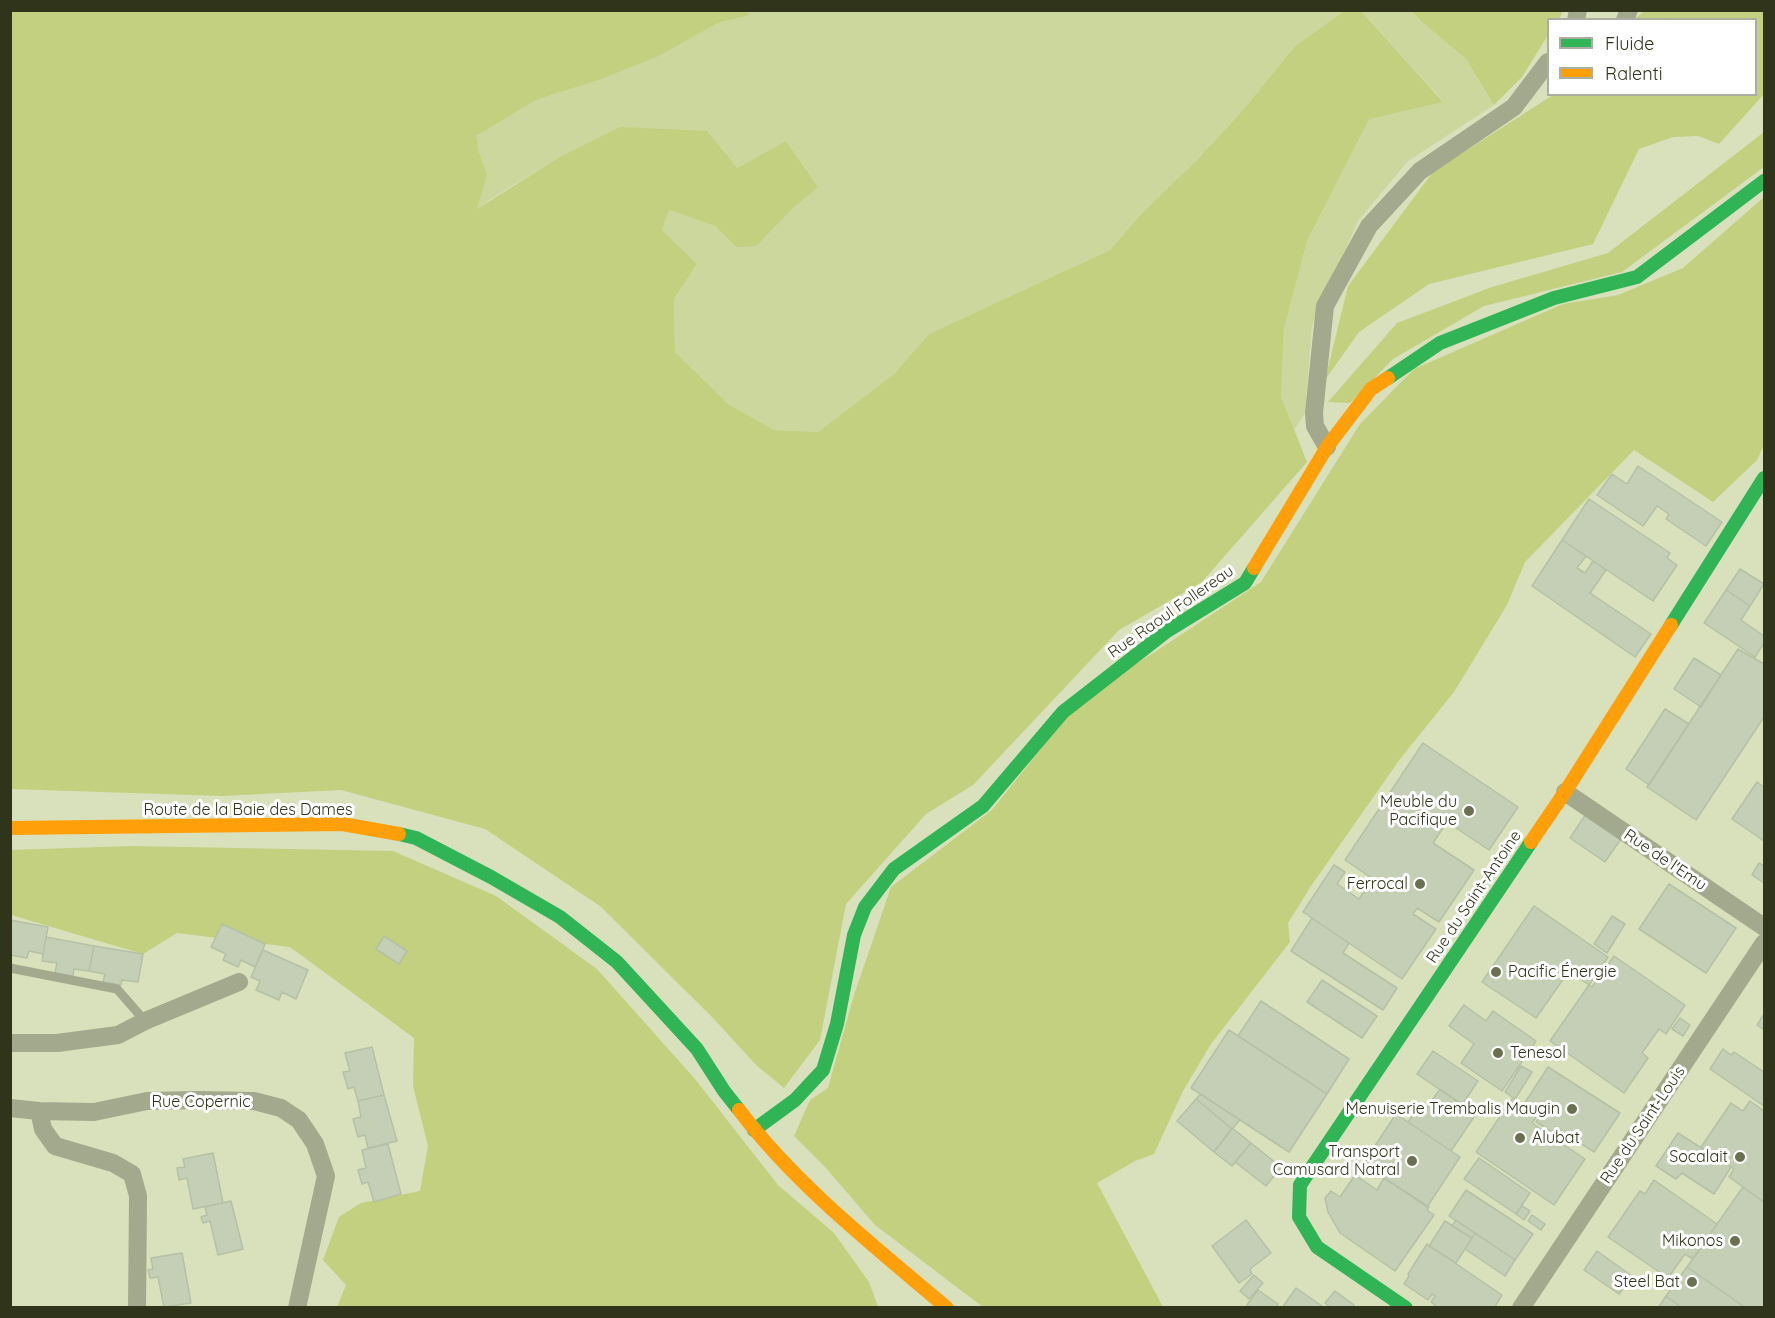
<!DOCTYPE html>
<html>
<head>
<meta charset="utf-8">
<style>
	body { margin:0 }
	#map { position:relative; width:1775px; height:1318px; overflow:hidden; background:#d9e0bc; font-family:Quicksand,sans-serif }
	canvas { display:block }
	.frame { position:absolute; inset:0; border:12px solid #30341a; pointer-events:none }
	.legend { position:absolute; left:1547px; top:18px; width:210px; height:78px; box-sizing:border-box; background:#fff; border:2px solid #acaea3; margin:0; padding:8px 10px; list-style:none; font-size:18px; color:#30341a }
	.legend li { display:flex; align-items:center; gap:12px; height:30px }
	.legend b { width:30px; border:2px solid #acaea3 }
</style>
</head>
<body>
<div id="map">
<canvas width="1775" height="1318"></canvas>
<div class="frame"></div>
<ul class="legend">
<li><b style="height:8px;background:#30b455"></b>Fluide</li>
<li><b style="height:8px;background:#ff9f0a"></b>Ralenti</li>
</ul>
</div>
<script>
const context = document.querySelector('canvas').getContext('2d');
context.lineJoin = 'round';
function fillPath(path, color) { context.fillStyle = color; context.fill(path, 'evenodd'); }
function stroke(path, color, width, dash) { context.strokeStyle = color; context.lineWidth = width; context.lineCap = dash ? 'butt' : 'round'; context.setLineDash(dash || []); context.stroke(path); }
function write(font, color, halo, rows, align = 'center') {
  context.font = font + ' Quicksand,sans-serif'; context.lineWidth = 6; context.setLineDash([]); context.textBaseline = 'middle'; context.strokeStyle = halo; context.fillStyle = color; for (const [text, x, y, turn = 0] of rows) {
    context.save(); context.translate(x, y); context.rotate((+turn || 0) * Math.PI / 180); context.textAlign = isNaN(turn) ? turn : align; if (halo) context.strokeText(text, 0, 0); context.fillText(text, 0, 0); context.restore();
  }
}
const green = new Path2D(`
	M746,11H1344L1294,47L1243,110L1197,160L1141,214L1110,250L929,334L894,374L818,432L773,430L728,404L675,352L674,299L697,264L662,230L669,210L715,226L736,247L791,210L818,187L786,141L737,168L558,158L489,200L477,210L479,153L475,136L536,100L599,80L659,56L718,23L749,15Z
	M1361,11H1412L1424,24L1466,59L1494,105L1408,161L1358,221L1312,326L1305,413L1294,430L1281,397L1284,329L1307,241L1369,118L1443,101Z`);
const forest = new Path2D(`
	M11,11H746L750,15L718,23L659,56L599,80L536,100L476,136L479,153L487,175L477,209L558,158L620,127L707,131L737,168L786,141L818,187L791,210L756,246L736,247L715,226L669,210L662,230L697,264L674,299L675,352L728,404L774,430L818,432L894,374L929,334L1110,250L1141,214L1197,160L1243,110L1294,47L1344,11H1361L1443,102L1369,119L1307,241L1284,329L1281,397L1307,462L1202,582L1119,630L973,785L926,814L846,904L820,1040L784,1088L756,1065L714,1019L600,906L485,829L341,790L222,796L11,789Z
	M1412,11H1563L1559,19L1548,20V35L1522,77L1494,105L1466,59L1424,24Z
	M1644,11H1764V94L1719,144L1698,136L1673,137L1639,149L1593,244L1429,284L1359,332L1325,380L1348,286L1433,172L1553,95L1756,94V20L1635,19Z
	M1764,132V167L1622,272L1484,306L1393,359L1350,403L1328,402L1397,323L1492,287L1608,253Z
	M1764,197V445L1757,460L1713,502L1634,450L1525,562L1507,605L1454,692L1400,759L1311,886L1288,923L1290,942L1211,1044L1183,1091L1154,1154L1135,1161L1097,1183L1163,1307H983L875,1225L825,1167L794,1136L810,1100L828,1088L854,995L891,887L992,810L1083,696L1155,652L1261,582L1360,424L1414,369L1563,304L1618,295L1683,268Z
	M132,846L393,851L496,896L597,969L695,1079L778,1185L834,1233L869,1282L878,1307H337L346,1285L323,1260L339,1217L361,1203L420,1191L428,1146L413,1086L414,1038L290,947L177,933L143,954L11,915L10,850Z`);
const building = new Path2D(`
	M1638,466L1722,522L1706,546L1666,519L1669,514L1657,506L1643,526L1597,495L1612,474L1627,484Z
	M1589,499L1670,553L1667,558L1677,565L1653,601L1562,540Z
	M1562,540L1586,556L1577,568L1585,573L1593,561L1606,570L1590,593L1651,634L1635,657L1532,586Z
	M1740,569L1764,584L1750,606L1726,590Z
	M1726,590L1750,606L1741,620L1764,636V643L1755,657L1704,623Z
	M1738,649L1764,664V717L1696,820L1647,787Z
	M1694,658L1721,675L1701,707L1674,689Z
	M1665,709L1689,724L1649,785L1626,769Z
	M1423,743L1518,807L1489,850L1447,822L1433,843L1474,870L1439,922L1417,908L1413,914L1436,929L1402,979L1303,912L1334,865L1345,872L1337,884L1359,899L1373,879L1345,860Z
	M1757,782L1764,787V841L1732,819Z
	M1586,814L1621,839L1605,862L1570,838Z
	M1759,863L1764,866V883L1752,875Z
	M1669,884L1736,928L1706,973L1639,929Z
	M1534,906L1608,957L1589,985L1569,971L1536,1018L1482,982Z
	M1612,916L1625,924L1607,953L1594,944Z
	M1312,918L1349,943L1343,953L1397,988L1383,1010L1291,951Z
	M10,920L48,927L43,954L29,951L27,958L10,955Z
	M222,924L265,944L255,967L241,960L238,967L223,960L226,954L211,947Z
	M384,936L407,951L399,964L376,949Z
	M46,937L94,946L89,971L74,969L73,976L55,973L57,963L42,961Z
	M94,946L143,954L138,982L122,980L121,985L103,982L105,974L89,971Z
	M263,950L308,970L296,999L282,992L279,1000L256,990L260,981L251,977Z
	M1614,956L1685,1005L1666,1034L1659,1029L1642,1053L1648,1058L1624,1093L1550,1041L1589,985L1592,987Z
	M1322,980L1377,1016L1362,1038L1307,1002Z
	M1261,1001L1349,1059L1327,1094L1238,1036Z
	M1464,1005L1486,1021L1493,1011L1536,1041L1502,1091L1461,1063L1474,1044L1449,1026Z
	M1764,1014V1030L1757,1025Z
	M1680,1018L1690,1025L1683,1036L1672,1029Z
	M1229,1030L1327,1094L1289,1152L1191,1088Z
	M372,1047L384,1095L358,1101L354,1087L348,1089L343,1072L350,1071L345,1053Z
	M1723,1049L1731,1055L1734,1052L1764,1072V1106L1710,1069Z
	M1433,1051L1478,1081L1462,1105L1417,1074Z
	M1521,1066L1532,1072L1515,1099L1505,1092Z
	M1548,1067L1620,1113L1594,1152L1556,1127L1552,1132L1536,1122L1541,1115L1524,1104Z
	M1440,1089L1476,1114L1451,1151L1408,1122L1415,1112L1421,1116Z
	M1201,1094L1240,1120L1232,1129L1196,1099Z
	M384,1095L397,1141L368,1148L365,1135L358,1137L353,1119L361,1117L358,1101Z
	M1196,1099L1232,1129L1214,1152L1177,1121Z
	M1512,1099L1537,1116L1532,1123L1585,1159L1554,1205L1476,1152Z
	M1750,1101L1764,1111V1202L1729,1177L1734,1169L1701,1147L1731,1103L1743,1111Z
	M1396,1114L1460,1157L1427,1207L1363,1164Z
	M1232,1128L1251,1143L1232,1166L1214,1152Z
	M1678,1133L1731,1167L1714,1194L1682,1173L1676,1179L1656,1166Z
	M1251,1143L1281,1167L1266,1186L1235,1162Z
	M388,1144L401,1194L374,1202L368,1182L362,1184L358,1170L366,1168L362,1150Z
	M213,1153L223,1203L193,1209L187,1178L179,1180L177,1168L185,1167L183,1159Z
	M1479,1158L1530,1193L1516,1214L1464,1179Z
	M1355,1175L1377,1190L1384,1178L1429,1207L1427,1210L1434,1215L1395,1271L1340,1233L1328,1212L1325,1198L1331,1191L1340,1197Z
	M1654,1180L1717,1224L1693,1259L1685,1254L1668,1278L1608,1237L1640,1191L1645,1194Z
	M1743,1187L1764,1202V1308H1746L1687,1267Z
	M1466,1190L1533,1234L1515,1260L1449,1216Z
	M231,1201L243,1249L218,1255L210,1221L203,1223L201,1217L207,1215L205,1207Z
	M1522,1206L1530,1211L1524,1220L1516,1214Z
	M1532,1215L1545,1224L1541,1230L1528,1221Z
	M1246,1220L1271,1253L1250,1269L1252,1274L1239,1283L1212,1246Z
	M1456,1220L1475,1233L1472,1238L1452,1226Z
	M1445,1221L1472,1238L1456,1263L1429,1246Z
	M1475,1233L1515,1260L1505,1276L1465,1249Z
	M1427,1244L1502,1295L1494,1308H1438L1431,1302L1435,1296L1432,1294L1428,1300L1404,1284L1409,1276L1408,1274Z
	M1597,1251L1632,1276L1619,1294L1584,1270Z
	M182,1253L191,1303L164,1307L158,1277L150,1278L148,1270L153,1269L151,1258Z
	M1687,1267L1746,1308H1682L1666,1296Z
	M1254,1275L1263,1283L1249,1299L1240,1291Z
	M1296,1288L1322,1306L1321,1308H1282Z
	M1258,1290L1278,1304L1276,1308H1250L1247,1305Z
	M1335,1291L1354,1305L1352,1308H1331L1325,1303Z
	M1666,1296L1682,1308H1658Z`);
const lane = new Path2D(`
	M10,968L117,989L145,1021`);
const street = new Path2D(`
	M1576,20L1578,10
	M1625,20L1629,10
	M1327,447L1315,426L1314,413L1325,306L1369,226L1420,171L1514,107L1548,62
	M1565,792L1764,927
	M10,1043H57L118,1035L145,1021L239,982
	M10,1108L39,1111L94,1112L147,1101L198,1100L254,1101L281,1108L299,1120L315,1144L326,1176L297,1308
	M39,1111L43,1129L55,1146L113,1163L132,1174L138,1196L137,1308
	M1521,1308L1764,943`);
const fast = new Path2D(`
	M1388,378L1440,343L1554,298L1637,277L1764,181
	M1671,625L1764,478
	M399,834L416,838L491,877L560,917L617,962L697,1049L724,1091L739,1110
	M754,1130L795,1100L823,1070L837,1024L854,935L865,907L894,869L983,806L1063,712L1167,631L1245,583L1254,568
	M1406,1308L1317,1247L1299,1217L1300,1185L1531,842`);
const slow = new Path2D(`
	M1254,568L1327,447L1371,389L1388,378
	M10,828L342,824L399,834
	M1531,842L1565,792L1671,625
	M739,1110C797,1186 874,1246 947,1308`);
const markers = [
	[1469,811,6,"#6b7053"],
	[1420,884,6,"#6b7053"],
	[1496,972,6,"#6b7053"],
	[1498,1053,6,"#6b7053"],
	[1572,1109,6,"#6b7053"],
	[1520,1138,6,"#6b7053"],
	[1740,1157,6,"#6b7053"],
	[1412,1161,6,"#6b7053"],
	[1735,1241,6,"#6b7053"],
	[1692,1282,6,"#6b7053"]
];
const streetNames = [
	["Rue Raoul Follereau",1171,612,-35],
	["Route de la Baie des Dames",248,810],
	["Rue de l'Emu",1665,860,34],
	["Rue du Saint-Antoine",1474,897,-56],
	["Rue Copernic",201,1102],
	["Rue du Saint-Louis",1643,1125,-56]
];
const poiNames = [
	["Meuble du",1457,802],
	["Pacifique",1457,820],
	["Ferrocal",1408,884],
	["Pacific Énergie",1508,972,"left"],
	["Tenesol",1510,1053,"left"],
	["Menuiserie Trembalis Maugin",1560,1109],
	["Alubat",1532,1138,"left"],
	["Transport",1400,1152],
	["Camusard Natral",1400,1170],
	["Socalait",1728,1157],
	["Mikonos",1723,1241],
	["Steel Bat",1680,1282]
];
fillPath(green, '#ccd79d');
fillPath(forest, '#c2d07f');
fillPath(building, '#c4cfb5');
stroke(building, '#b5c0a5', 1.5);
stroke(lane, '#a3a98c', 9);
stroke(street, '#a3a98c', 18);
stroke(fast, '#30b455', 14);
stroke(slow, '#ff9f0a', 14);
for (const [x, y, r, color] of markers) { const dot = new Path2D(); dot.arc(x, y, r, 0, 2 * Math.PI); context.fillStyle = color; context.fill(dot); stroke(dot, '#fff', 2); }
write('16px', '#30341a', '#fff', streetNames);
write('16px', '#30341a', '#fff', poiNames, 'right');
</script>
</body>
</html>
